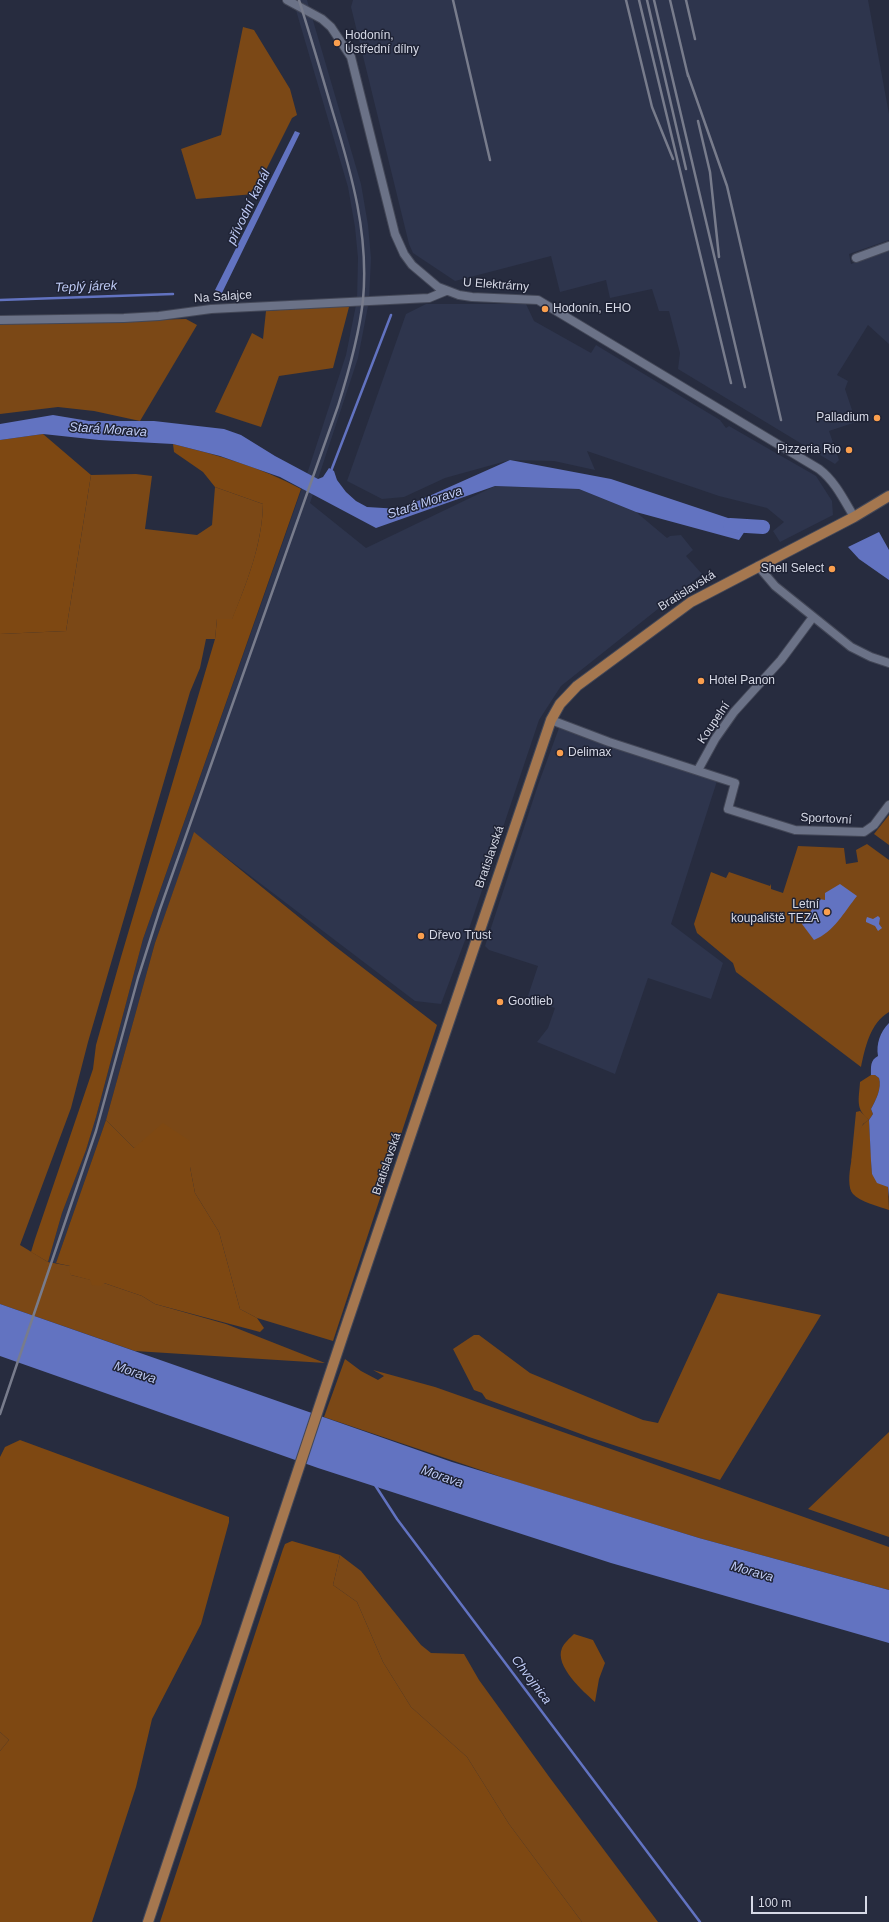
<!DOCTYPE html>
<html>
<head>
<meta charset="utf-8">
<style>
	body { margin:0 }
	#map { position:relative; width:889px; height:1922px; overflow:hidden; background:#272c3f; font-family:Arial,sans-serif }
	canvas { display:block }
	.scale { position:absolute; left:751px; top:1896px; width:116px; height:18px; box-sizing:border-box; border:2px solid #d6d9e6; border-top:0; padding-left:5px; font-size:12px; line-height:14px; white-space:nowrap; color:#d6d9e6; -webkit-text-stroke:3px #1e2234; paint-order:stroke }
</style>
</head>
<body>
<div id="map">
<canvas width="889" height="1922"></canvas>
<div class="scale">100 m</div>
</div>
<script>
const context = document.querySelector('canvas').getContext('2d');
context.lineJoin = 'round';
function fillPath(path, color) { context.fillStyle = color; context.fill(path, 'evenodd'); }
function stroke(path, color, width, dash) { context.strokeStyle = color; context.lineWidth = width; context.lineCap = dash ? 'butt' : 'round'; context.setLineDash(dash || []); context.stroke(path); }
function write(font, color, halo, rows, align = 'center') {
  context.font = font + ' Arial,sans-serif'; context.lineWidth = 3; context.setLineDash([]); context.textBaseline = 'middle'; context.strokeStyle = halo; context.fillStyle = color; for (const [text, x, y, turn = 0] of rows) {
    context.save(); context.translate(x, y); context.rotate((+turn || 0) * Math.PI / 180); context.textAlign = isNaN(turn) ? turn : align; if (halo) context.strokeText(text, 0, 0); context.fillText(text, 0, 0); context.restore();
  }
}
const built = new Path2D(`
	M293,0H307L361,184L368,225L371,258L369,301L358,358L310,503L366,548L495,486L579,489L636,512L667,538L670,536L681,535L693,550L686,556L702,574L561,686L539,720L467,935L441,1004L415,1001L194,833L155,943L106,1120L56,1263L48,1262L62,1213L86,1150L96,1117L143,939L308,471L346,355L357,300L358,258L355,227L348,187Z
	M353,0H868L889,114V240L849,254L851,264L889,250V344L868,325L837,375L848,381L845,389L856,422L829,431L839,460L835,464L678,369L680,353L669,311H659L652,289L610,298L606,280L560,292L551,256L455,281L413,253L409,244L351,7Z
	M426,304H526L534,321L591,353L596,345L720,420L726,428L729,426L816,476L832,501L833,515L780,542L773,531L784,522L767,508L719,496L587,451L595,470L554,461L510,460L445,478L404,497L382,499L349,482L347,481L406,314Z
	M559,728L717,781L671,924L723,963L711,999L648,978L615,1074L537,1042L548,1028L555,1008L527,999L538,966L489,950L485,946L538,785Z`);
const green = new Path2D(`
	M243,27L254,30L290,89L297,115L292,118L254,194L196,199L181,149L221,135Z
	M320,307H349L333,368L279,376L261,427L215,412L252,333L263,339L266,311Z
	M186,319L197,325L140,421L94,411L58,407L0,414V324Z
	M136,474L152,476L145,529L197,535L212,525L215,487L263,504C262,545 247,582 232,620L217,619L215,639H206L200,668L190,692L88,1042L71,1108L20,1245L48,1262L70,1266L71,1275L104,1283L142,1296L155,1304L226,1324L325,1363L135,1351L0,1304V634L66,631L91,475Z
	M889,815V845L874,834Z
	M194,832L332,944L437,1025L333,1341L257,1318L240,1309L219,1232L195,1193L190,1167V1141L134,1148L106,1120L155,943Z
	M867,844L889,860V1012C870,1023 865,1048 861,1067L736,972L733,963L697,933L694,924L711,872L726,878L729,872L770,886L771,884V889L783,893L798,846L844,848L846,864L858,862L856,850Z
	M860,1111L869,1120L863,1124L851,1163L856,1112Z
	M718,1293L821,1315L720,1480L589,1437L486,1399L482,1393L474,1390L453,1349L474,1335H479L530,1373L643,1420L658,1423Z
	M345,1359L361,1371L378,1380L384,1376L373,1370L435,1387L889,1547V1590L699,1538L516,1482L324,1417Z
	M889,1432V1537L808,1509Z
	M340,1555L361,1571L421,1645L431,1653L464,1654L479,1680L550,1778L658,1922H582L509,1824L467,1757L411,1707L383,1662L357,1602L333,1585Z
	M0,1732L9,1740L0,1751Z`);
const forest = new Path2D(`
	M43,434L91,475L66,631L0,634V440Z
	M173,444C217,455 261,467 301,489L143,939L96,1117L86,1150L62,1213L48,1262L31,1252L35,1239L93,1069L96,1045L121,957L215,639L217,619H232C247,582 262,545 263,504L215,487L203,472L174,452Z
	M871,1075H875L879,1078C882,1088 876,1100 871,1109L873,1114L869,1120L872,1174L888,1187L889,1210C878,1206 860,1202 853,1194C843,1183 856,1138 862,1126C864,1123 867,1121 869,1120C855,1109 859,1099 860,1082Z
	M106,1120L134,1148L163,1123L190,1141V1167L195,1193L219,1232L240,1309L257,1318L264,1328L260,1332L155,1304L142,1296L104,1283L101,1286L92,1285L90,1280L71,1275L69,1271L70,1266L56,1263Z
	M20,1440L229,1517V1522L201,1624L152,1719L136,1787L92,1922H0V1751L9,1740L0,1732V1457L5,1447Z
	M292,1541L340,1555L333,1585L357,1602L383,1662L411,1707L467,1757L509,1824L582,1922H160L283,1549L285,1544Z
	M574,1634L593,1640L605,1663L599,1679L595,1702C584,1692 554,1666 562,1648C564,1643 570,1638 574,1634Z`);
const water = new Path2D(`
	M295,131L300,133L222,293L215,290Z
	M53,415L89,421H154L224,429L241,435L275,456L318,479L323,477L329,468L334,471L337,480L346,492L356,501L367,507L400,509L510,460L611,479L749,525L739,540L636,512L579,489L495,486L376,528L280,477L220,456L173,444L99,440L43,434L0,440V424Z
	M879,532L889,550V580L859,559L848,547Z
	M840,884L857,896C844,912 834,932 814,940L802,924L819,899L825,900V893Z
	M878,916L880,918L879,924L882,928L878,931L875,926L866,922V920L867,917L873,919Z
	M889,1023V1197L888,1187L877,1183L872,1174L871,1161L869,1120L873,1114L871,1109C876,1100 882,1088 879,1078L875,1075H871C871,1067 870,1060 878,1056C876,1044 880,1032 889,1023Z
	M0,1304L452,1462L699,1538L889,1590V1643L611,1563L318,1468L0,1356Z`);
const stream = new Path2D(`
	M0,300L173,294
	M331,471L391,315
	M375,1485L397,1519L700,1922`);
const river = new Path2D(`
	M730,525L763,527`);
const minor = new Path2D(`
	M287,0L322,19L331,27L351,57L395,234L404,254L412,265L438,287L459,295L472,297L538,300L819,469C835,481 844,500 854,517
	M856,258L889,246
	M0,320L124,318L159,316L211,309L429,298L446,291
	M758,566L775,586L851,647L871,657L889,663
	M551,720L609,742L735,783L728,809L795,830L864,832L874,825L889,805
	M698,770L715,739L734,712L781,660L813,617`);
const major = new Path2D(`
	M148,1922L343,1335L551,720L560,704L577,686L691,602L854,517L889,496`);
const rail = new Path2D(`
	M453,0L490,160
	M626,0L652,107L673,159
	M639,0L731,383
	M647,0L686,169
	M654,0L745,387
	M670,0L688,76
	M686,0L695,39
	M687,72L727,186L781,420
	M698,121L710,172L719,257
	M0,1414L96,1131L138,978L160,909L338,406C349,371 359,336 363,300C369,235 352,175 333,113C322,75 311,38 299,0`);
const markers = [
	[337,43,4,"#fa9f4e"],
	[545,309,4,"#fa9f4e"],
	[877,418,4,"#fa9f4e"],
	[849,450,4,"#fa9f4e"],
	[832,569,4,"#fa9f4e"],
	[701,681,4,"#fa9f4e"],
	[560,753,4,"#fa9f4e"],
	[827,912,4,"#fa9f4e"],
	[421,936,4,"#fa9f4e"],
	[500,1002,4,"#fa9f4e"]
];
const poiNames = [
	["Hodonín,",345,36],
	["Ústřední dílny",345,50],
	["Hodonín, EHO",553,309],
	["Palladium",869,418,"right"],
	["Pizzeria Rio",841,450,"right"],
	["Shell Select",824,569,"right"],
	["Hotel Panon",709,681],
	["Delimax",568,753],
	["Letní",819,905,"right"],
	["koupaliště TEZA",819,919,"right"],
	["Dřevo Trust",429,936],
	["Gootlieb",508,1002]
];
const streetNames = [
	["U Elektrárny",496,285,4],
	["Na Salajce",223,297,-4],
	["Bratislavská",687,591,-32],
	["Koupelní",714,723,-56],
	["Sportovní",826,819,3],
	["Bratislavská",490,857,-71],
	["Bratislavská",387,1164,-71]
];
const waterNames = [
	["přívodní kanál",249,207,-64],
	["Teplý járek",86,287,-2],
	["Stará Morava",108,430,4],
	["Stará Morava",425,503,-18],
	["Morava",135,1373,19],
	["Morava",442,1477,19],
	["Morava",752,1572,16],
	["Chvojnica",531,1680,53]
];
fillPath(built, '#2e354d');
fillPath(green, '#7b4816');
fillPath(forest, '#7e4812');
fillPath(water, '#6273c1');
stroke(stream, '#6273c1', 2.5);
stroke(river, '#6273c1', 14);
stroke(minor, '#434757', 10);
stroke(major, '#434757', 12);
stroke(minor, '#6b7287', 8);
stroke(major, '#a5774f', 10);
stroke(rail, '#787c8c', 2.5);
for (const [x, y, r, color] of markers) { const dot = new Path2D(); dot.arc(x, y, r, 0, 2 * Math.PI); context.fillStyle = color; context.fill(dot); stroke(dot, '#1e2234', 1.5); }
write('12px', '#d6d9e6', '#1e2234', poiNames, 'left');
write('12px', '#d6d9e6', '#1e2234', streetNames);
write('italic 13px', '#becaf4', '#1e2234', waterNames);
</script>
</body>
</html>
